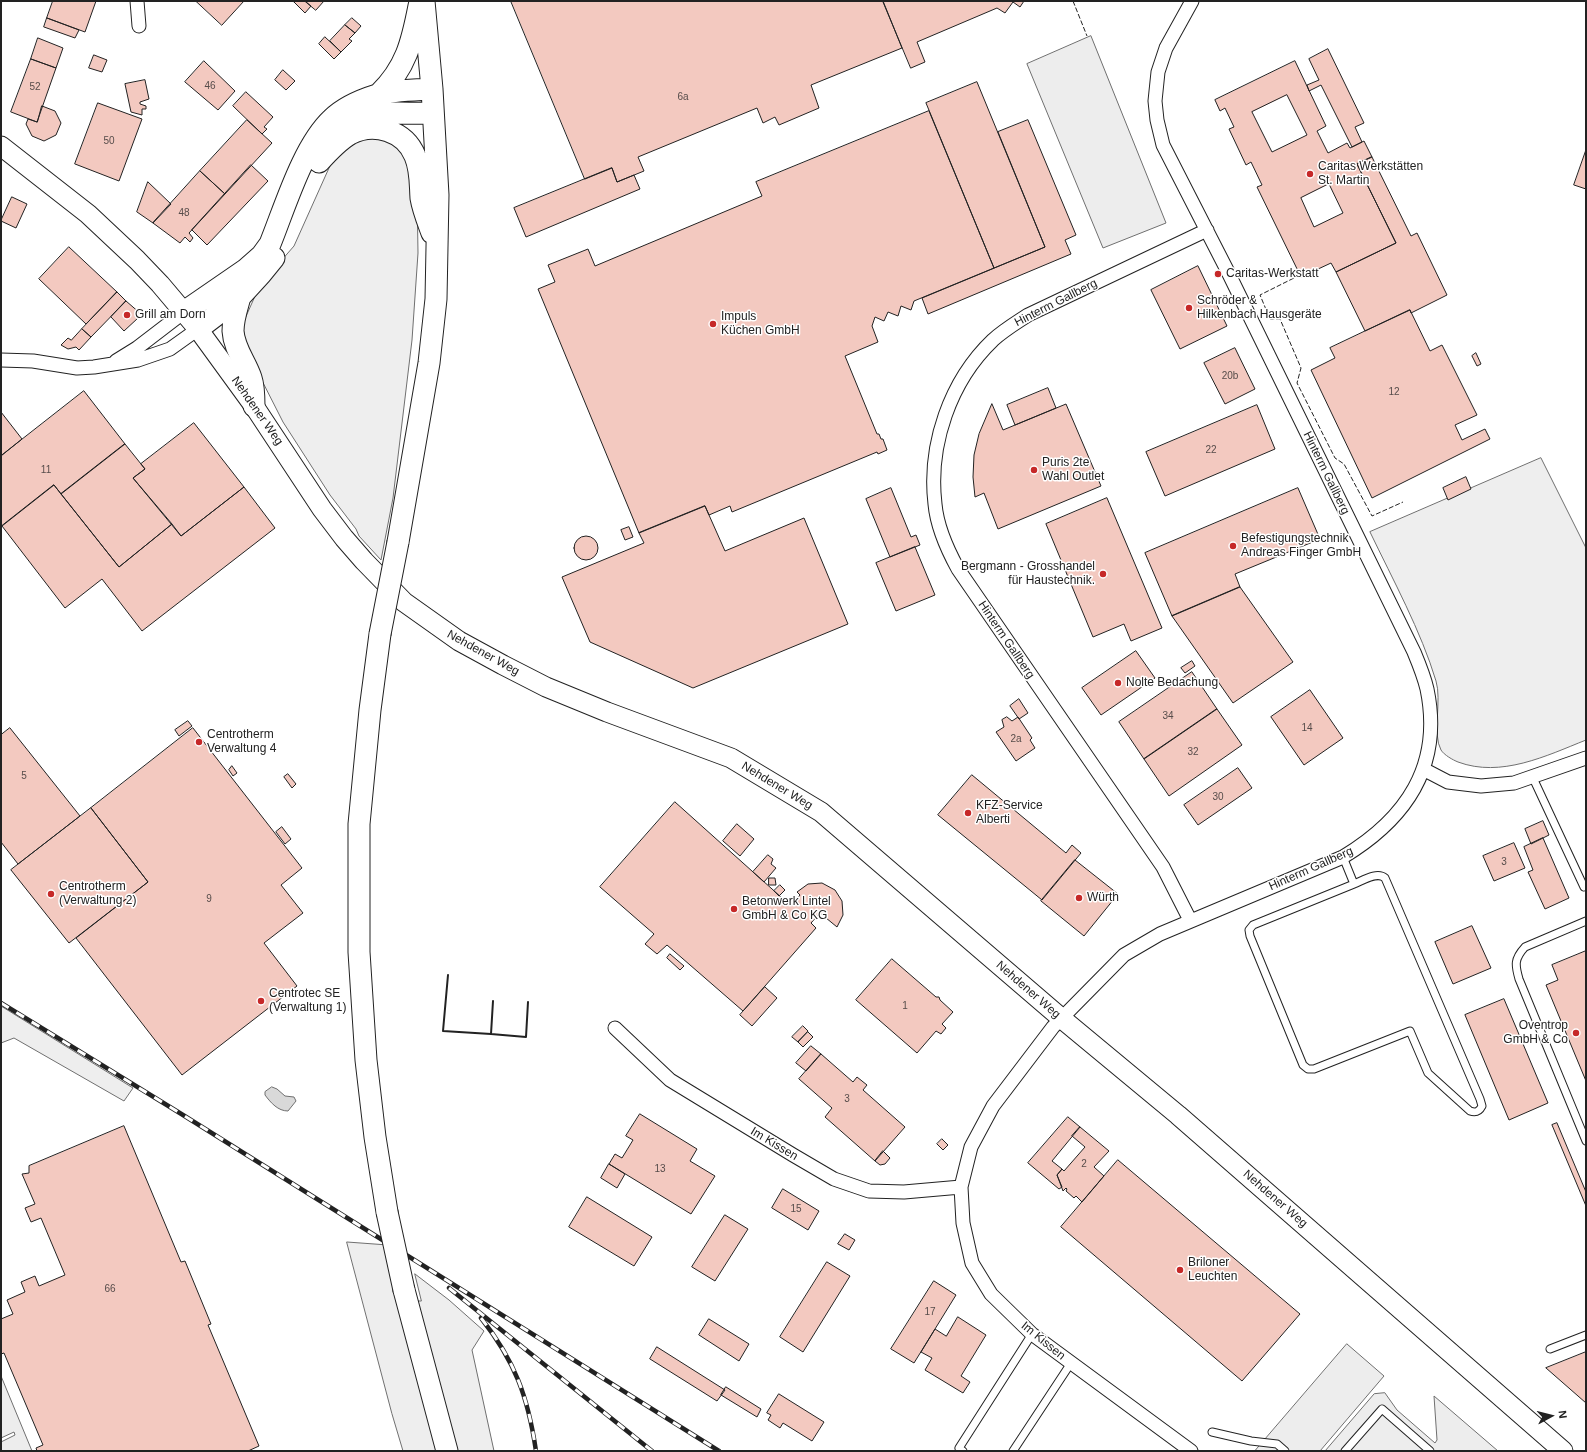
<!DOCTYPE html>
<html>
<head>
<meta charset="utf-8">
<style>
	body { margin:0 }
	#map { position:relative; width:1587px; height:1452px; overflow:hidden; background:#fff; font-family:Arial,sans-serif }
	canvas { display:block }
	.frame { position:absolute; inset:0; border:2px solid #222; pointer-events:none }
	.north { position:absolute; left:1531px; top:1396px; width:40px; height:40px; -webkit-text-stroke:3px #fff; paint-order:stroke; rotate:83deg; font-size:11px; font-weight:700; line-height:16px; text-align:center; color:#222 }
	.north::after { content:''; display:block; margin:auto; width:14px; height:18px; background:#222; clip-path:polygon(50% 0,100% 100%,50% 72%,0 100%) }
</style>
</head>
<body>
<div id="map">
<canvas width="1587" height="1452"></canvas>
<div class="frame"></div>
<div class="north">N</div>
</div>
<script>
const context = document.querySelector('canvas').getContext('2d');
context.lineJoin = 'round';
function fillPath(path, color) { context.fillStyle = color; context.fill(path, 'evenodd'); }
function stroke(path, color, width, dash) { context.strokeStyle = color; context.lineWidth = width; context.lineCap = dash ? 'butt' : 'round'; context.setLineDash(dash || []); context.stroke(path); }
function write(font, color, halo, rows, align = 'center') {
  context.font = font + ' Arial,sans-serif'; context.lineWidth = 3; context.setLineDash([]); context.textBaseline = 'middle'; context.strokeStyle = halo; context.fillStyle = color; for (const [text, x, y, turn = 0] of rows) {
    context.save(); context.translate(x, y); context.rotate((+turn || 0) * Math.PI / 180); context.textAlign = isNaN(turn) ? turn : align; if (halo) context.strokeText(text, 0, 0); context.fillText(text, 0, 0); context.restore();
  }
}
const green = new Path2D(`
	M375,137L395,142L413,165L417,190L418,253L412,340L393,498L381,560L359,536L356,529L330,495L283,422L252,361L244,339L243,323L260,285L294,246L333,159L350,141Z
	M1541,458L1586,548V740C1546,756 1501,778 1458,762C1453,760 1444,755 1441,750C1432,734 1442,700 1436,681C1421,631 1393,580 1370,532Z
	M1,1006L133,1088L124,1101L14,1038L1,1043Z
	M347,1242L388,1245L440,1451H403L392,1414Z
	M415,1274L449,1300L484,1331L472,1350L494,1451H456L417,1301H421Z`);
const parking = new Path2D(`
	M1091,36L1166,223L1103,248L1027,64Z
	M1347,1344L1384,1376L1320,1451H1258L1256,1450Z
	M1,1376L32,1451H1V1442L15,1435L14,1432L1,1438Z
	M1385,1393L1397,1410L1435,1443L1437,1440L1434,1396L1498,1451H1325L1374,1394Z`);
const water = new Path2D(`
	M272,1087L277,1089L285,1096L294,1097L296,1101L288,1111C278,1111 271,1103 265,1095V1092Z`);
const building = new Path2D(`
	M53,1H96L85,32L47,18Z
	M196,1H244L222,25Z
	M295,1H305L311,6L305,13L294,2Z
	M305,1H324L316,10Z
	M511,1H883L902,48L811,85L819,108L779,125L775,117L763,123L757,108L638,157L644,171L617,182L612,168L585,179Z
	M883,1H1024L1020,7L1013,2L1005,13L997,8L917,42L925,62L911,68Z
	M47,18L79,30L75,38L44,27Z
	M352,18L361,26L355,33L345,25Z
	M345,25L355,33L349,39L352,41L341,52L330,41Z
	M325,37L341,52L334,59L319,44Z
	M38,38L63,48L56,68L31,59Z
	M1328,49L1364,123L1355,127L1362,142L1352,147L1321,85L1309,91L1307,85L1319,80L1309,59Z
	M94,55L107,60L102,72L89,68Z
	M31,59L56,68L37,122L11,112Z
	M204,61L235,91L218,110L185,82Z
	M1295,61L1326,126L1317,131L1328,153L1347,143L1350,148L1364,141L1372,157L1357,164L1396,243L1336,272L1331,263L1301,277L1257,187L1262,185L1251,162L1246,165L1229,129L1234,127L1225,108L1220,111L1215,100ZM1287,95L1307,135L1272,152L1252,112ZM1329,184L1343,213L1314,227L1301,198Z
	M283,70L295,81L286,90L275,80Z
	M145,80L149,99L140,102V104L146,106V109H142V115L131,112L125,84Z
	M977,82L1045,247L994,268L926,103Z
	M246,92L273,117L264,127L267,129L262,134L233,106Z
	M98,103L142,119L119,181L75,164Z
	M42,106L55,111L61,123L56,135L44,141L32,136L26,124L28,119L37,122Z
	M929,111L994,268L914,301L911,310L901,306L898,316L888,312L884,321L875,317L872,326L878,342L845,356L877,434H879L881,439H883L887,450L878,454L877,452L732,512L730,506L709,515L705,506L639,533L538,289L555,282L548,265L588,249L595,266L762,196L756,182Z
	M247,120L272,143L225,194L200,171Z
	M1028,120L1076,235L1065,240L1071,254L928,314L922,298L1045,247L998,132Z
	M1586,150V189L1574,185Z
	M1372,157L1411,236L1417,233L1447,295L1411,313L1410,310L1365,331L1336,272L1396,243L1357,164Z
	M251,165L268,181L207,245L192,230Z
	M612,168L617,182L634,175L640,189L526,237L514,208Z
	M200,171L225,194L189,233L193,238L190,242L185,237L180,243L153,223Z
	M148,182L171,204L153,223L137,212Z
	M12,197L27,204L16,228L1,221Z
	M69,247L117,292L86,324L39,279Z
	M1198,266L1227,326L1180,349L1151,290Z
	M117,292L126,301L91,337L82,329Z
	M126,301L141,314L138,317V318L124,331L111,317Z
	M1410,310L1430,351L1442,345L1477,415L1455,425L1462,440L1485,429L1490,439L1372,498L1311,370L1335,358L1330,348Z
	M82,329L91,337L79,350L76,347L68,349L61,345L68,338L71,340Z
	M1235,348L1255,389L1225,404L1204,363Z
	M1476,353L1481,364L1477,366L1472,356Z
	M1048,388L1056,408L1015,425L1007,405Z
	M84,391L125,444L61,494L54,485L2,526L1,524V456Z
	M992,404L1003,430L1066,404L1101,486L998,529L984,493L975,497L973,477L974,455L979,434Z
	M1257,405L1275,449L1165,496L1146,452Z
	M1,412L22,439L1,456Z
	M194,423L244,487L181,536L133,478L145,469L141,464Z
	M125,444L145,469L133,478L172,524L119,567L61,494Z
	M1466,477L1471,489L1448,500L1443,488Z
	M54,485L119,567L172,524L181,536L244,487L275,528L142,631L102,579L65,608L2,526Z
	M891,488L911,537L916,535L920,545L890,557L866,499Z
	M1298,488L1320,539L1235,574L1240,587L1172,616L1145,553Z
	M1107,498L1162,628L1131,641L1124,624L1093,637L1046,524Z
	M705,506L725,551L804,518L848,624L693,688L590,642L562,577L644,543L639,533Z
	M629,527L633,537L625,540L621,530Z
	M574 548a12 12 0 1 1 24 0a12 12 0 1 1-24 0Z
	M915,547L935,595L896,611L876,563Z
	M1240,587L1293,662L1233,703L1172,616Z
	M1136,651L1155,678L1101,715L1082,688Z
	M1192,661L1195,666L1185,673L1181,668Z
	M1192,672L1217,709L1144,759L1119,722Z
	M1310,690L1343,738L1304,765L1271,717Z
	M1019,699L1028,713L1019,719L1010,706Z
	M1217,709L1242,745L1169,796L1144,759Z
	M1007,717L1012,721L1018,717L1032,738L1030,740L1035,748L1016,761L996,732L1004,727L1002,720Z
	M188,721L192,726L179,736L175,730Z
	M10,728L80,816L18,864L1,842V735Z
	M193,728L302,868L281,885L303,913L264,943L297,986L182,1075L76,938L148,882L91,808Z
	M232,766L237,773L233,776L229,770Z
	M1238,768L1252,788L1198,825L1184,805Z
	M288,774L296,784L292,788L284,777Z
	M972,775L1066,853L1072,845L1081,853L1042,900L938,815Z
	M675,802L791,906L800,895L797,892L808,884L822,883L835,890L842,901L843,915L837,927L820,913L811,923L816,928L743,1011L667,945L657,954L645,944L654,934L600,887Z
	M91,808L148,882L69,943L11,870Z
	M1543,821L1549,835L1531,844L1525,829Z
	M737,824L754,839L740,856L723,841Z
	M282,827L291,839L285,844L276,832Z
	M1543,838L1569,898L1545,909L1528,872L1533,870L1524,847Z
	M1514,843L1525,868L1494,881L1483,856Z
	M768,855L773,859L771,864L776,868L764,882L753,872Z
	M1075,860L1118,894L1084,936L1041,901Z
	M769,878H775L776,885H769Z
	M780,885L785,890L779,896L774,891Z
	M1472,926L1491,968L1453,984L1435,942Z
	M1586,951V1081L1546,985L1558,980L1552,965Z
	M670,954L684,966L680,970L667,958Z
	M892,959L936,997H939L940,1000L953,1012L942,1024L946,1028L941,1034L936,1031L917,1053L856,1000Z
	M765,987L777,998L752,1026L740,1015Z
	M1504,999L1548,1103L1509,1120L1465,1015Z
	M803,1026L808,1031L798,1042L792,1037Z
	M808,1032L813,1037L803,1047L798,1042Z
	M811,1046L821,1054L806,1071L796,1063Z
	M821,1054L853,1082L857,1077L867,1085L863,1090L905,1127L875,1161L825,1117L832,1108L799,1079Z
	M640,1114L697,1149L690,1161L715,1176L691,1214L609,1164L615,1154L622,1158L633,1140L626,1136Z
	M1068,1117L1080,1127L1052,1161L1062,1169L1057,1175L1062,1187L1059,1189L1028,1163Z
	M1557,1123L1586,1192V1206L1552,1125Z
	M124,1126L181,1262L185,1261L211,1324L208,1325L259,1446L248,1451H37L36,1448L43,1445L4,1353L1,1354V1319L13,1314L7,1300L25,1292L21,1282L35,1276L39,1286L65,1275L41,1218L31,1222L25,1208L35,1204L22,1174L29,1173V1166Z
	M1080,1127L1109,1151L1094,1167L1104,1176L1082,1202L1076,1196L1074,1198L1066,1191L1067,1189L1066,1188L1063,1191L1057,1175L1062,1169L1064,1171L1085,1147L1072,1136Z
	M942,1139L948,1145L943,1150L937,1144Z
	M883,1151L890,1158L885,1164L880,1165L875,1161Z
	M1118,1160L1300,1314L1242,1381L1061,1227Z
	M609,1164L625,1174L617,1188L601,1178Z
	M783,1189L819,1211L808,1230L772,1208Z
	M587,1197L652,1237L634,1266L569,1227Z
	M725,1215L748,1229L715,1281L692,1267Z
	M845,1234L855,1240L849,1250L838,1244Z
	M827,1262L850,1276L803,1352L780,1337Z
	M934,1281L956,1295L914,1363L891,1349Z
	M958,1317L986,1335L961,1376L970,1382L963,1393L925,1370L932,1358L921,1352L935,1329L946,1336Z
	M709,1319L749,1344L739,1361L699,1335Z
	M657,1347L725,1390L717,1401L650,1359Z
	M1586,1352V1403L1546,1368Z
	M726,1387L761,1409L757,1417L721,1395Z
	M779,1394L824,1422L812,1441L783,1423L780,1428L768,1420L771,1415L767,1413Z`);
const lane = new Path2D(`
	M1533,778L1584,887L1586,886
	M1343,857L1354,884C1362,881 1377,871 1385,878L1480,1099L1482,1106C1479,1112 1476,1113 1470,1111L1428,1073L1410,1031L1314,1069H1308L1303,1065L1250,936L1249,930L1253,925L1354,884
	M1586,921L1525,947C1514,959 1515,965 1519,979L1586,1141
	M1550,1349L1586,1335
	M1212,1432L1251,1441L1277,1444L1285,1451
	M963,1451L959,1448L1032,1334
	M1013,1451L1071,1363
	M1345,1451L1382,1409L1430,1451`);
const street = new Path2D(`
	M137,1L139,26
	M1,360L33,361L77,368L94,367L138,360L170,349L198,329
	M116,361L137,348L184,312
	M1423,769L1448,782L1481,786L1514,783L1586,758
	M1190,920L1163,867L958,569C947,549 937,527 935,504C928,445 950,381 993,340C1004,330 1016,323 1028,315L1207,230
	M615,1028L670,1080L793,1155L834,1179L869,1191L904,1192L961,1187
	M1191,1451L1032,1334L991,1294L972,1263L963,1223L961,1187L971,1147L993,1106L1053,1027L1124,955L1160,934L1343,857C1406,819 1443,766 1427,689C1424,676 1419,664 1414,652L1227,270L1163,145L1157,120L1155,101L1158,72L1166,48L1192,1`);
const secondary = new Path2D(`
	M1,146L88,214L137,260L160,284L198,329L254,406L322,509L344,538L364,561L404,602L459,641L503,665L546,687L607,712L731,758L821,812L1061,1018L1178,1115L1563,1451`);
const primary = new Path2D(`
	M379,94C406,68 412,42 419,6
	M339,127C358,107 407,115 433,113
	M319,162C328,152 338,141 350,134C374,121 405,131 415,156C421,170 420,183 421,198C423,210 428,222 432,233
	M240,297C237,308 233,319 233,331C234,349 246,362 251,378C254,387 254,396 254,406
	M184,312L245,270L262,255L270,244C285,207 303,146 332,119C344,107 361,100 377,95C392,90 416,90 432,89
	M198,329L240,297L261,274L274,258
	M398,542L429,363L436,299L438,195L432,89L424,1
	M380,634L370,710L359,824V952L366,1060L375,1137L387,1212
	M404,1290L447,1451`);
const rail = new Path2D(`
	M1,1003L183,1115L719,1451
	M449,1288L652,1451
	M481,1318C515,1361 528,1397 536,1451`);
const primaryBridge = new Path2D(`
	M380,634L398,542
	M387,1212L404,1290`);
const fence = new Path2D(`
	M1073,1L1087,36
	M1300,275L1260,295L1270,319H1280L1301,368L1297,383L1335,458L1344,464L1372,516L1403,502`);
const wall = new Path2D(`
	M448,975L443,1031L491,1034L493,1001
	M491,1034L526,1037L528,1002`);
const markers = [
	[1310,174,4,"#c62828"],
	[1218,274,4,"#c62828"],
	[1189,308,4,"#c62828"],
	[127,315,4,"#c62828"],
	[713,324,4,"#c62828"],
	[1034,470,4,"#c62828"],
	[1233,546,4,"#c62828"],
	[1103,574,4,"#c62828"],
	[1118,683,4,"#c62828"],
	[199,742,4,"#c62828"],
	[968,813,4,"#c62828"],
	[51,894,4,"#c62828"],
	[1079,898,4,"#c62828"],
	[734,909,4,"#c62828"],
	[261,1001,4,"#c62828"],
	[1576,1033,4,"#c62828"],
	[1180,1270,4,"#c62828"]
];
const numberNames = [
	["46",210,86],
	["52",35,87],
	["6a",683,97],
	["50",109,141],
	["48",184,213],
	["20b",1230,376],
	["12",1394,392],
	["22",1211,450],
	["11",46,470],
	["34",1168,716],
	["14",1307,728],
	["2a",1016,739],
	["32",1193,752],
	["5",24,776],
	["30",1218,797],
	["3",1504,862],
	["9",209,899],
	["1",905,1006],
	["3",847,1099],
	["2",1084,1164],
	["13",660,1169],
	["15",796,1209],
	["66",110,1289],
	["17",930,1312]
];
const poiNames = [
	["Caritas Werkstätten",1318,167],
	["St. Martin",1318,181],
	["Caritas-Werkstatt",1226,274],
	["Schröder &",1197,301],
	["Hilkenbach Hausgeräte",1197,315],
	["Grill am Dorn",135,315],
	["Impuls",721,317],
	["Küchen GmbH",721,331],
	["Puris 2te",1042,463],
	["Wahl Outlet",1042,477],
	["Befestigungstechnik",1241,539],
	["Andreas Finger GmbH",1241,553],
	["Bergmann - Grosshandel",1095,567,"right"],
	["für Haustechnik.",1095,581,"right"],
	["Nolte Bedachung",1126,683],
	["Centrotherm",207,735],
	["Verwaltung 4",207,749],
	["KFZ-Service",976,806],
	["Alberti",976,820],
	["Centrotherm",59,887],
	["(Verwaltung 2)",59,901],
	["Würth",1087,898],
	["Betonwerk Lintel",742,902],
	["GmbH & Co KG",742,916],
	["Centrotec SE",269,994],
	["(Verwaltung 1)",269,1008],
	["Oventrop",1568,1026,"right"],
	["GmbH & Co",1568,1040,"right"],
	["Briloner",1188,1263],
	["Leuchten",1188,1277]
];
const streetNames = [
	["Hinterm Gallberg",1056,303,-27],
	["Nehdener Weg",257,411,55],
	["Hinterm Gallberg",1326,473,64],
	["Hinterm Gallberg",1006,640,56],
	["Nehdener Weg",483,653,29],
	["Nehdener Weg",777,786,31],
	["Hinterm Gallberg",1311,869,-24],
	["Nehdener Weg",1028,990,41],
	["Im Kissen",774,1144,31],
	["Nehdener Weg",1275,1199,41],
	["Im Kissen",1043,1341,39]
];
fillPath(green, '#eee');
stroke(green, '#6f6f6f', 1);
fillPath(parking, '#ededed');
stroke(parking, '#6f6f6f', 1);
fillPath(water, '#d9d9d9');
stroke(water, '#6f6f6f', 1);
fillPath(building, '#f3c9c0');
stroke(building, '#222', 1);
stroke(lane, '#222', 9);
stroke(street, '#222', 15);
stroke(secondary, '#222', 21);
stroke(primary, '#222', 23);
stroke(lane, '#fff', 7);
stroke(street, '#fff', 13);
stroke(secondary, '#fff', 19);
stroke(primary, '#fff', 21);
stroke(rail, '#222', 4.5);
stroke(rail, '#fff', 3, [9]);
stroke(primaryBridge, '#222', 23, []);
stroke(primaryBridge, '#fff', 21);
stroke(fence, '#222', 1, [5, 2]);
stroke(wall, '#222', 2);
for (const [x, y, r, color] of markers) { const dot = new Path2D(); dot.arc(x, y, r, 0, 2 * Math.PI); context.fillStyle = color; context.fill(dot); stroke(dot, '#fff', 1.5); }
write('10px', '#564c4a', null, numberNames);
write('12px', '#222', '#fff', poiNames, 'left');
write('12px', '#222', '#fff', streetNames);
</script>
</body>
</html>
